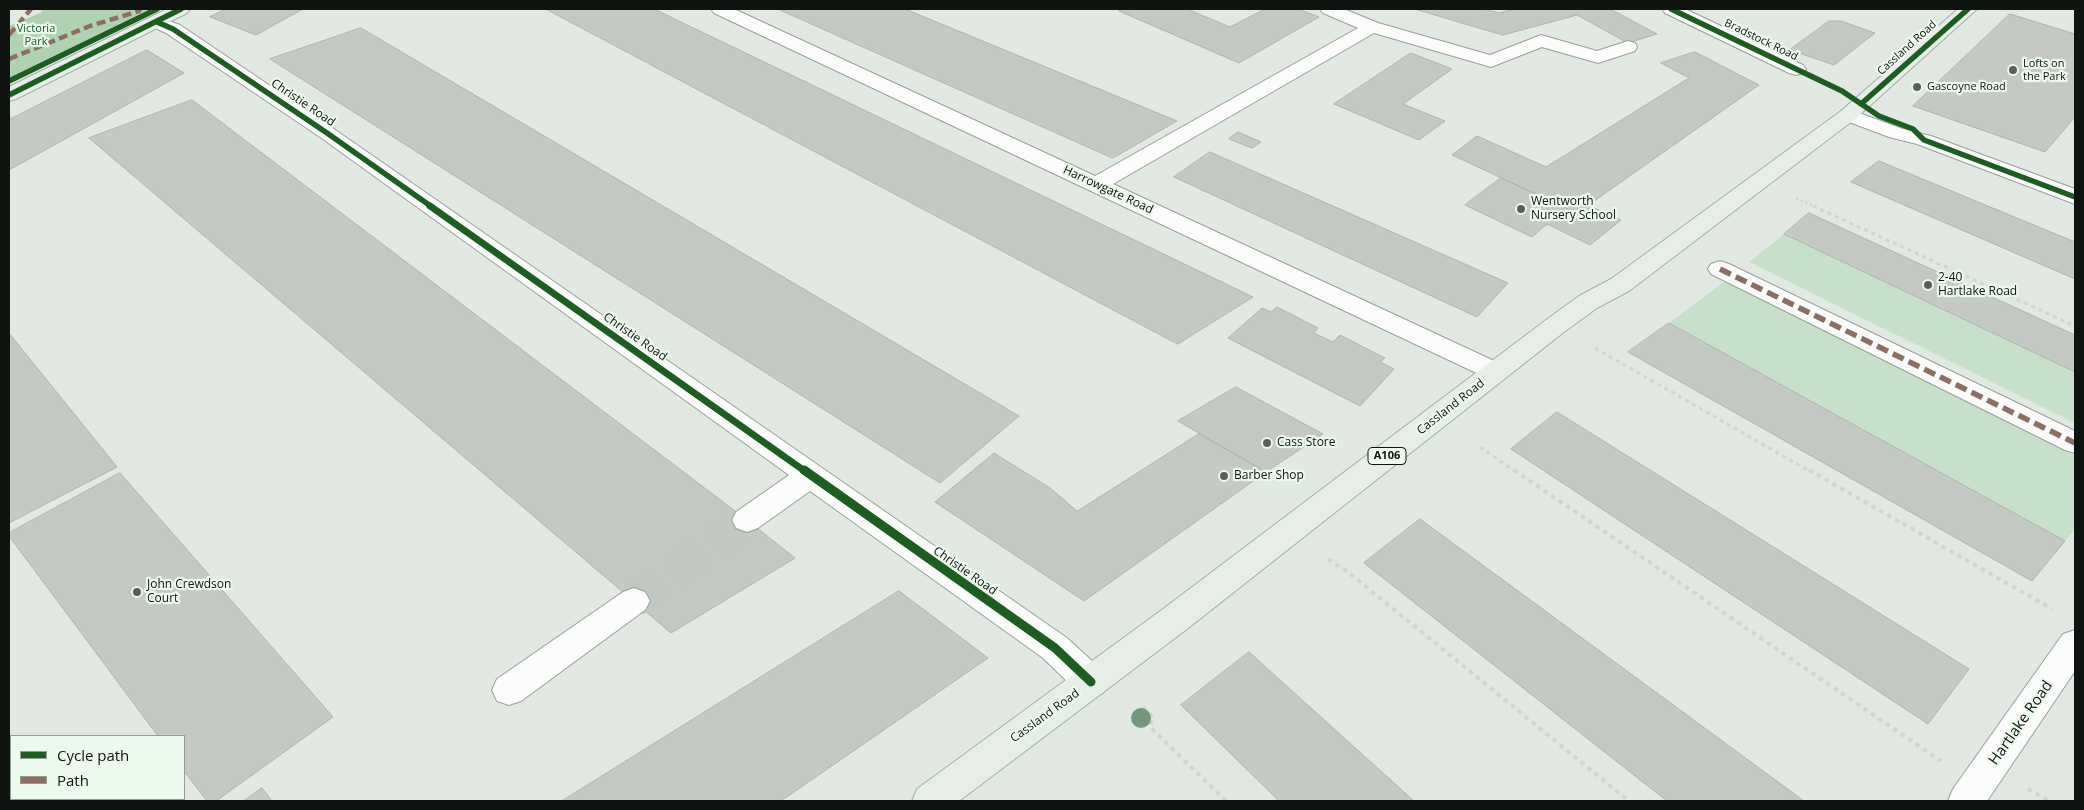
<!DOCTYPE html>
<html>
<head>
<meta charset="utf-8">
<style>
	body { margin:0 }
	#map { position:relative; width:2084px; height:810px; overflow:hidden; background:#e2e9e3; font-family:"Open Sans",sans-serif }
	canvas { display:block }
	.frame { position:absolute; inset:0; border:10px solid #101410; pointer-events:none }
	.legend { position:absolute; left:10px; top:735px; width:175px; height:65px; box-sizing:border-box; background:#ecf9ed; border:1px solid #949d95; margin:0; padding:6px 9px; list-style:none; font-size:15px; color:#101410 }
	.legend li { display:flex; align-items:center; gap:10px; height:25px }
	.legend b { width:25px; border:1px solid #949d95 }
</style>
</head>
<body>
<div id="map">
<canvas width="2084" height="810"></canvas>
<div class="frame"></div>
<ul class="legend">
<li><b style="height:6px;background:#1b5e20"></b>Cycle path</li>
<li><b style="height:6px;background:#8d6e63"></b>Path</li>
</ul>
</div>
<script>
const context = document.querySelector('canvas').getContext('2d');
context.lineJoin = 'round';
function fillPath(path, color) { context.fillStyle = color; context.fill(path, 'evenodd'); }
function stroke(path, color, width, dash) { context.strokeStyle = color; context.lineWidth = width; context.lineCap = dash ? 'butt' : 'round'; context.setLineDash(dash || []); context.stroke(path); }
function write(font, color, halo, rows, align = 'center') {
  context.font = font + ' "Open Sans",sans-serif'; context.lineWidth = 4.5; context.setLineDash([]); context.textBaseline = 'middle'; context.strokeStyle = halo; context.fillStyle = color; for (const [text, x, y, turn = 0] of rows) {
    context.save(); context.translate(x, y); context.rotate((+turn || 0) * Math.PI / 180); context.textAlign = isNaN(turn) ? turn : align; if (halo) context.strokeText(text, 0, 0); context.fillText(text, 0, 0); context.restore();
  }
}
const green = new Path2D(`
	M1784,234L2075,372V423L1749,262Z
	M1729,278L2075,455V529L2065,541L1669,323Z`);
const forest = new Path2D(`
	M40,9H150L9,78V26L42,12Z`);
const building = new Path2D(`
	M226,9H303L256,35L210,17Z
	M546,9H654L1253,297L1178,344Z
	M778,9H905L1177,121L1113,158Z
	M1120,9H1187L1230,27L1265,9H1298L1319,17L1239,63L1119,11Z
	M1415,9H1484L1499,13L1515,9H1610L1657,34L1628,43L1577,15L1503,35Z
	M2010,14L2075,34V117L2045,152L1913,106Z
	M1829,21H1841L1875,33L1834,65L1790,50Z
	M361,28L1019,416L940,483L270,59Z
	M147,50L184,73L9,170V120Z
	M1695,52L1759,85L1577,213L1452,155L1477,136L1546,167L1689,78L1661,63Z
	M1411,53L1452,69L1403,104L1445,121L1419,140L1334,104Z
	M192,100L747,520L795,558L671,633L89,138Z
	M1238,132L1261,142L1252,148L1229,139Z
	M1210,152L1508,283L1477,317L1174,177Z
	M1879,161L2075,242V279L1851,182Z
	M1501,178L1577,213L1588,205L1621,220L1590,245L1547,224L1532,237L1465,205Z
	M1809,213L2075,335V372L1784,234Z
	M1277,307L1318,328L1314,333L1333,342L1340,335L1385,358L1380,362L1394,369L1360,406L1228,338L1262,308L1271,312Z
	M1669,323L2065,541L2032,581L1628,352Z
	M9,333L117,467L9,523Z
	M1236,387L1323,434L1266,472L1178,421Z
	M1557,412L1969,669L1928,724L1511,449Z
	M1199,434L1266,472L1084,601L935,502L994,453L1050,488L1077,511Z
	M120,473L333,717L216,801H207L184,771V736H158L9,536V533Z
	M1420,519L1804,801H1667L1364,563Z
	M899,591L988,658L781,801H562Z
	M1249,652L1414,801H1279L1181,705Z
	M262,788L272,801H244Z`);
const minorTunnel = new Path2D(`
	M634,601L747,520`);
const pathFar2 = new Path2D(`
	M1796,198L1816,207`);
const pathFar1 = new Path2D(`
	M1813,206L2075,326
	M1595,348L1811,472
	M1480,447L1516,472`);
const path = new Path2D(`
	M1514,470L1941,761
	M1809,470L2052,609
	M1328,559L1348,572L1629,801
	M1143,707L1153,717L1150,727L1226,801
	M2028,789L2049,801`);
const minor = new Path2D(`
	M711,9H734L1095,176L1358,28L1323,13L1320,9H1344L1378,23L1490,55L1541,35L1597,51L1628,41L1635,43L1637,47L1635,51L1598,63L1542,47L1491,67L1374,33L1113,184L1505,366L1509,372L1505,378L1496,381L1487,378L714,13Z
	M1662,9H1685L1803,65L1806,69L1803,73L1796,75L1789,73L1665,13Z
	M157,17L180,25L334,129L1067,638L1103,671L1108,682L1103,693L1091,697L1079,693L1043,658L810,491L758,528L747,532L736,528L732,520L736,512L789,475L320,137L166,33L151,26L148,22L151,18Z
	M1848,109L1903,129L1931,136L2075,189V204L1917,144L1889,137L1841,119L1838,115L1841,111Z
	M1720,261L1729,264L2075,431V453L2065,450L1711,274L1708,269L1711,264Z
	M634,588L645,592L650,601L645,610L521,701L509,705L497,701L492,690L497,679L623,592Z
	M2075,630V671L1987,801H1948L1953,789L2063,634Z
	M9,748L11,749V786L9,785Z
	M11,799H49L50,801H12Z`);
const major = new Path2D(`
	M167,9H190L187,13L16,99L9,101V87Z
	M1958,9H1977L1855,119L1629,291L1597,308L1564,332L1187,629L959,801H912L917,789L1163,609L1546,320L1579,296L1611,279L1841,111Z`);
const quietFar1 = new Path2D(`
	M9,35L31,9
	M9,59L90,26L139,11L140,9`);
const quiet = new Path2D(`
	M1720,269L2075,443`);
const cyclewayFar2 = new Path2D(`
	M1671,9L1842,91L1879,116L1913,129L1924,140L2075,197
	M157,22L173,29L327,133L432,207
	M9,81L157,9
	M9,95L181,9
	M1861,104L1968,9`);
const cyclewayFar1 = new Path2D(`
	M430,206L806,472`);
const cycleway = new Path2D(`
	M804,470L1055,648L1091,682`);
const trees = [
	[1141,718]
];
const markers = [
	[2013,70,5,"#5a5f5a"],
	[1917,87,5,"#5a5f5a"],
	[1521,209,5,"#5a5f5a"],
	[1928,285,5,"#5a5f5a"],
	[1267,443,5,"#5a5f5a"],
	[1224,476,5,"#5a5f5a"],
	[137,592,5,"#5a5f5a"]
];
const farParknames = [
	["Victoria",36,29],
	["Park",36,42]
];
const farStreetnames = [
	["Bradstock Road",1761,40,26],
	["Cassland Road",1907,48,-42]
];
const farPoinames = [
	["Lofts on",2023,64],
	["the Park",2023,77],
	["Gascoyne Road",1927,87]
];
const shields = [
	[1387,456,38]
];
const shieldNames = [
	["A106",1387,456]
];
const streetNames = [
	["Christie Road",303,103,34],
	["Harrowgate Road",1108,190,25],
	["Christie Road",635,337,35],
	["Cassland Road",1451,407,-38],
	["Christie Road",965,571,35],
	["Cassland Road",1045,716,-36]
];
const poiNames = [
	["Wentworth",1531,202],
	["Nursery School",1531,216],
	["2-40",1938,278],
	["Hartlake Road",1938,292],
	["Cass Store",1277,443],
	["Barber Shop",1234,476],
	["John Crewdson",147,585],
	["Court",147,599]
];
const nearStreetnames = [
	["Hartlake Road",2021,723,-55]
];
fillPath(green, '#c6e0c9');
fillPath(forest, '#afd2b3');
fillPath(building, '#c4c9c4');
stroke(building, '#afb4af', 1);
stroke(minorTunnel, '#c2c9c3', 33, [33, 16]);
stroke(minor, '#989e99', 2);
stroke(major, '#a1afa3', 2);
stroke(pathFar2, '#d3d5d3', 2.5, [2.5, 2.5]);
stroke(pathFar1, '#d3d5d3', 3, [4, 4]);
stroke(path, '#d3d5d3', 4, [4.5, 4.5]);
fillPath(minor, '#fbfcfb');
fillPath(major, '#e7eee8');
stroke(quietFar1, '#8d6e63', 4.5, [9, 4.5]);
stroke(quiet, '#8d6e63', 5.5, [12, 5.5]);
stroke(cyclewayFar2, '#1b5e20', 5.5);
stroke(cyclewayFar1, '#1b5e20', 7);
stroke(cycleway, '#1b5e20', 9);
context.fillStyle = '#73997c';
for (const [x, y] of trees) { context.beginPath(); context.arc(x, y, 10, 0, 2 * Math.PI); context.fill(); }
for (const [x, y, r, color] of markers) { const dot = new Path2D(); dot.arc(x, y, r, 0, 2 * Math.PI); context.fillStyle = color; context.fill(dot); stroke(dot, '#ecf9ed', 2); }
write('11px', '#195727', '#ecf9ed', farParknames);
write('11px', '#101410', '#ecf9ed', farStreetnames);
write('11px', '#101410', '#ecf9ed', farPoinames, 'left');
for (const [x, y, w] of shields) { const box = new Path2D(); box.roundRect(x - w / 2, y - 8.5, w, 17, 4); context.fillStyle = '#ecf9ed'; context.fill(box); stroke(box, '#101410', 1); }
write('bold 11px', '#101410', null, shieldNames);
write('12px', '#101410', '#ecf9ed', streetNames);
write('12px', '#101410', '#ecf9ed', poiNames, 'left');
write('15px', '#101410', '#ecf9ed', nearStreetnames);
</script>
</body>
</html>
